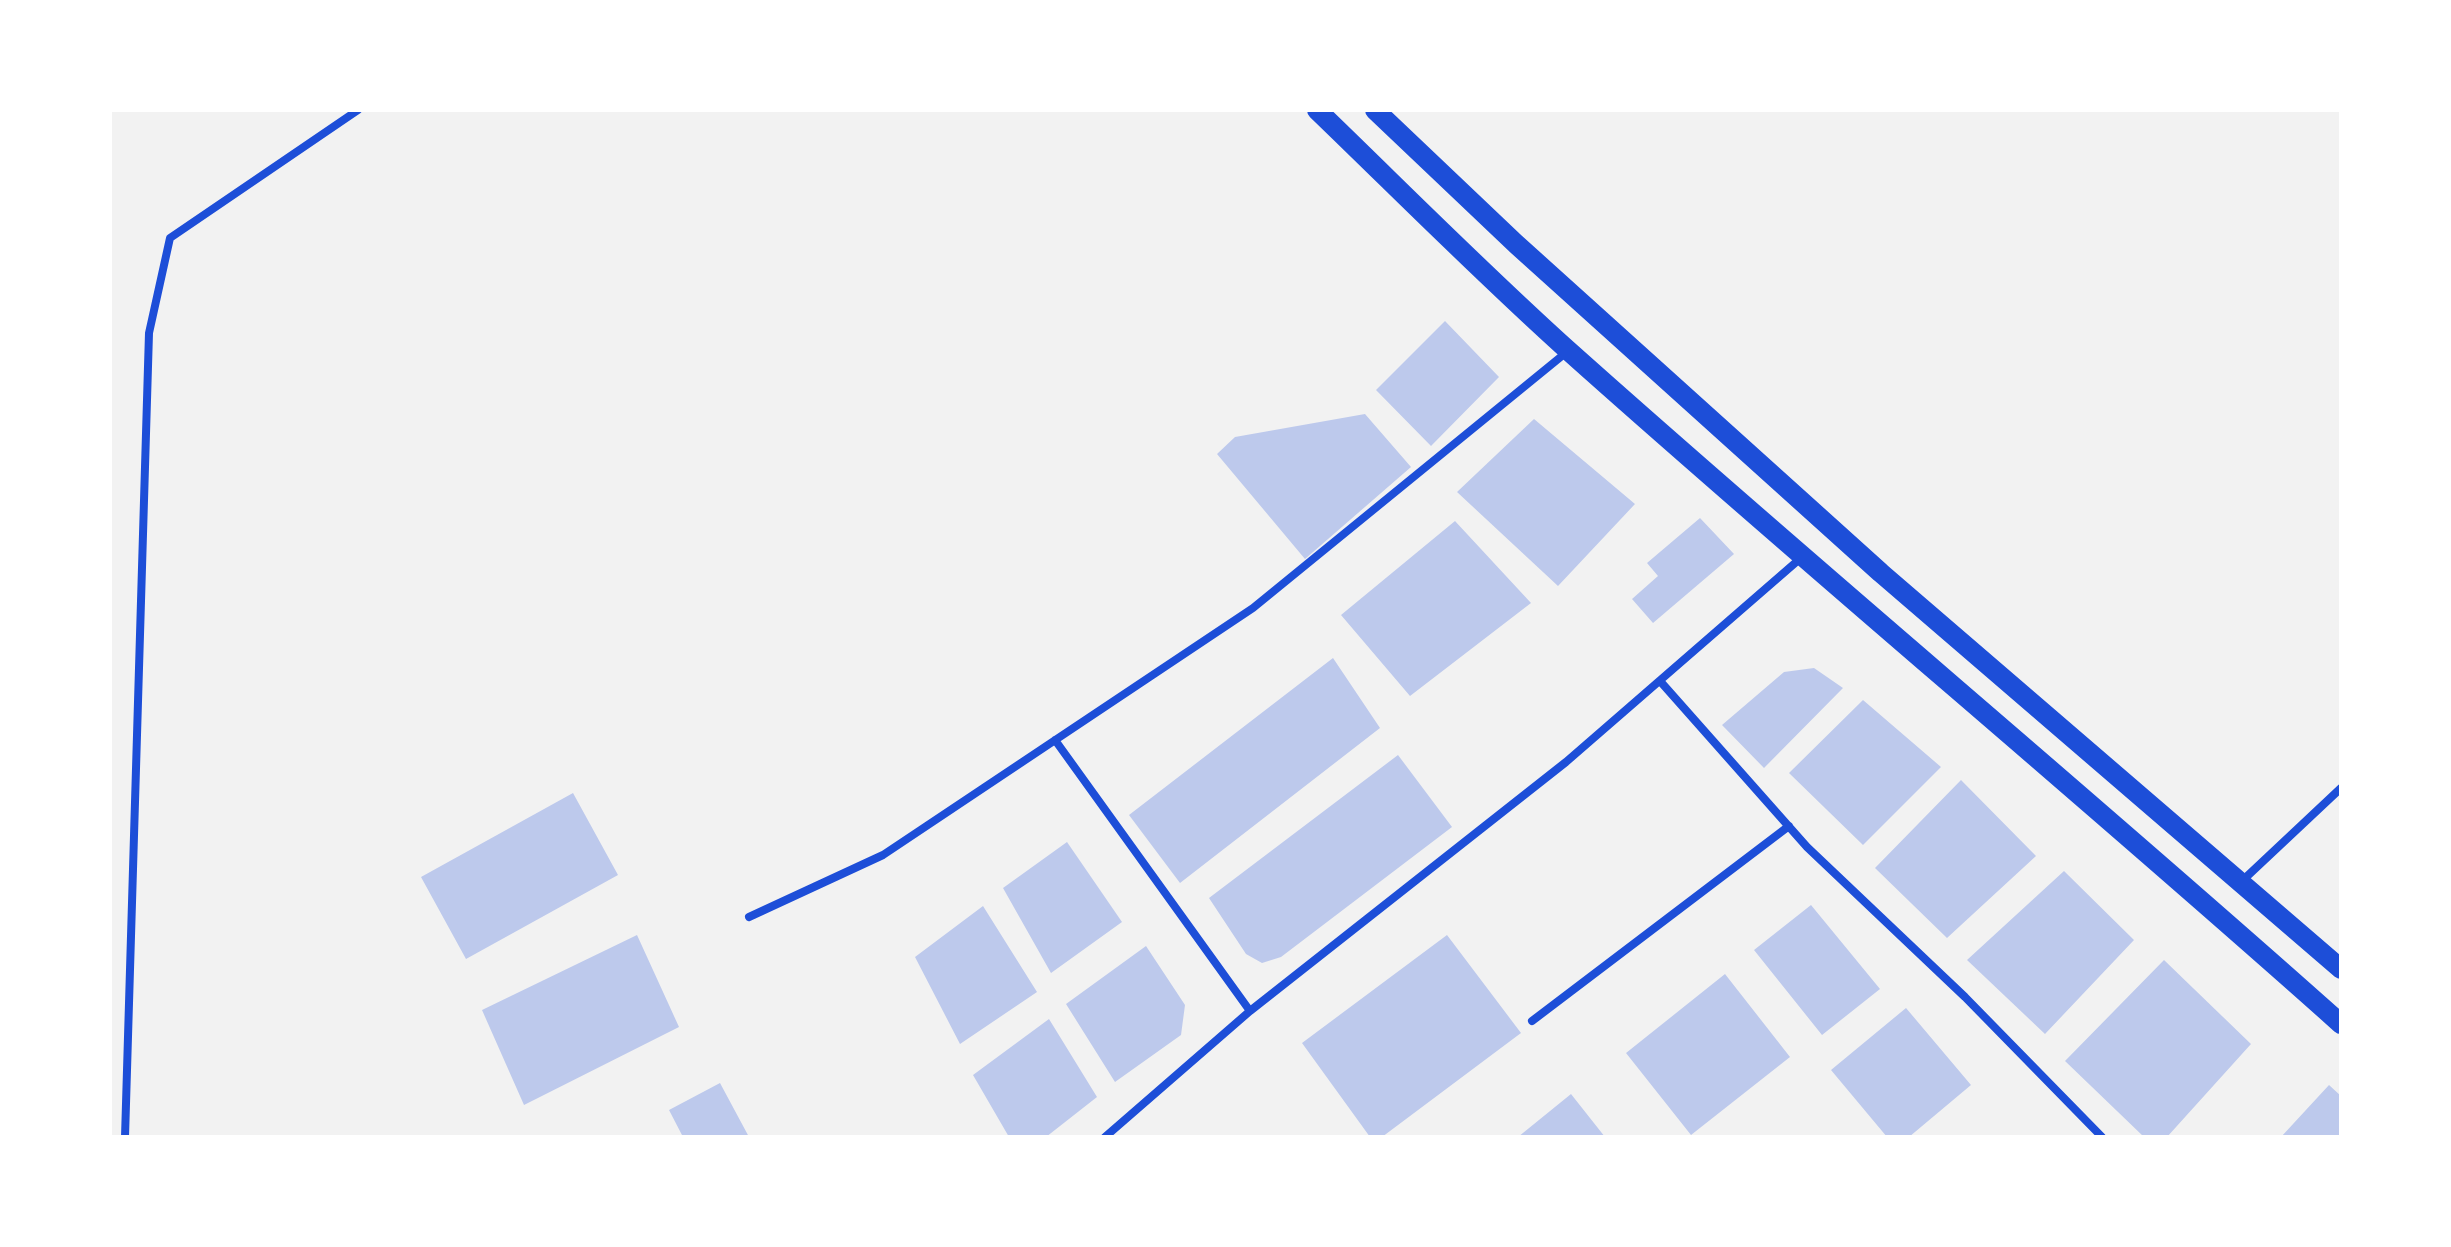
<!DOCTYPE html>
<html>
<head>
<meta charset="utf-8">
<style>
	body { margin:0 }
	#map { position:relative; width:2451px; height:1247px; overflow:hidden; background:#f2f2f2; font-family:"PT Sans",sans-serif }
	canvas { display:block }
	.frame { position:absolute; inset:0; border:112px solid #fff; pointer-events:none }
</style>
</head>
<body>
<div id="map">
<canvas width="2451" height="1247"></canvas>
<div class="frame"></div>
</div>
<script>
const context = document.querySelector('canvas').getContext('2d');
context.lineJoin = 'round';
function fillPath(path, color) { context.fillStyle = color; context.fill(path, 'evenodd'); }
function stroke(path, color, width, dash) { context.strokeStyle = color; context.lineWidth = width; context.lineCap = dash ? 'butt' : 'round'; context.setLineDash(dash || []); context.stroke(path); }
const building = new Path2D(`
	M1445,321L1499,377L1431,446L1376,390Z
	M1365,414L1411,467L1305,559L1217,454L1235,437Z
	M1534,419L1635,504L1558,586L1457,492Z
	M1700,518L1734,554L1653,623L1632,599L1658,576L1647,563Z
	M1455,521L1531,603L1410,696L1341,615Z
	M1333,658L1380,728L1180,883L1129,815Z
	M1814,668L1843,688L1764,768L1722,725L1784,672Z
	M1863,700L1941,767L1863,845L1789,773Z
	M1398,755L1452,827L1281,957L1262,963L1246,954L1209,898Z
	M1961,780L2036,856L1947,938L1875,868Z
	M573,793L618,875L466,959L421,877Z
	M1067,842L1122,922L1051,973L1003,888Z
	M2064,871L2134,940L2045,1034L1967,960Z
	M1811,905L1880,989L1822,1035L1754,950Z
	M983,906L1037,992L960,1044L915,957Z
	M637,935L679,1027L524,1105L482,1010Z
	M1447,935L1521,1033L1382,1137H1370L1302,1043Z
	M1146,946L1185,1005L1181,1035L1115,1082L1066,1004Z
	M2164,960L2251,1044L2167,1137H2144L2065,1061Z
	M1725,974L1790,1057L1691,1135L1626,1053Z
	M1906,1008L1971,1085L1909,1137H1887L1831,1070Z
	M1049,1019L1097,1097L1046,1137H1009L973,1075Z
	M720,1083L749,1137H683L669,1110Z
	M2329,1085L2341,1096V1137H2281Z
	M1571,1094L1605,1137H1518Z`);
const minor = new Path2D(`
	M1660,681L1807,847L1965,997L2102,1137
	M1055,740L1250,1011
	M2242,881L2341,788
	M749,917L883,855L1253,608L1568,351
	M1532,1021L1789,826
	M125,1137L149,333L170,238L358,110
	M1105,1137L1250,1011L1566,762L1802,557`);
const primary = new Path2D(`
	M1317,110C1401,191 1484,275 1571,353C1825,580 2087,797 2341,1024
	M1375,110L1516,244L1881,573L2341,969`);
fillPath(building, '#bdc9ec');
stroke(minor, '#1d4ed8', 8);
stroke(primary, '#1d4ed8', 20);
</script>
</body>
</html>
